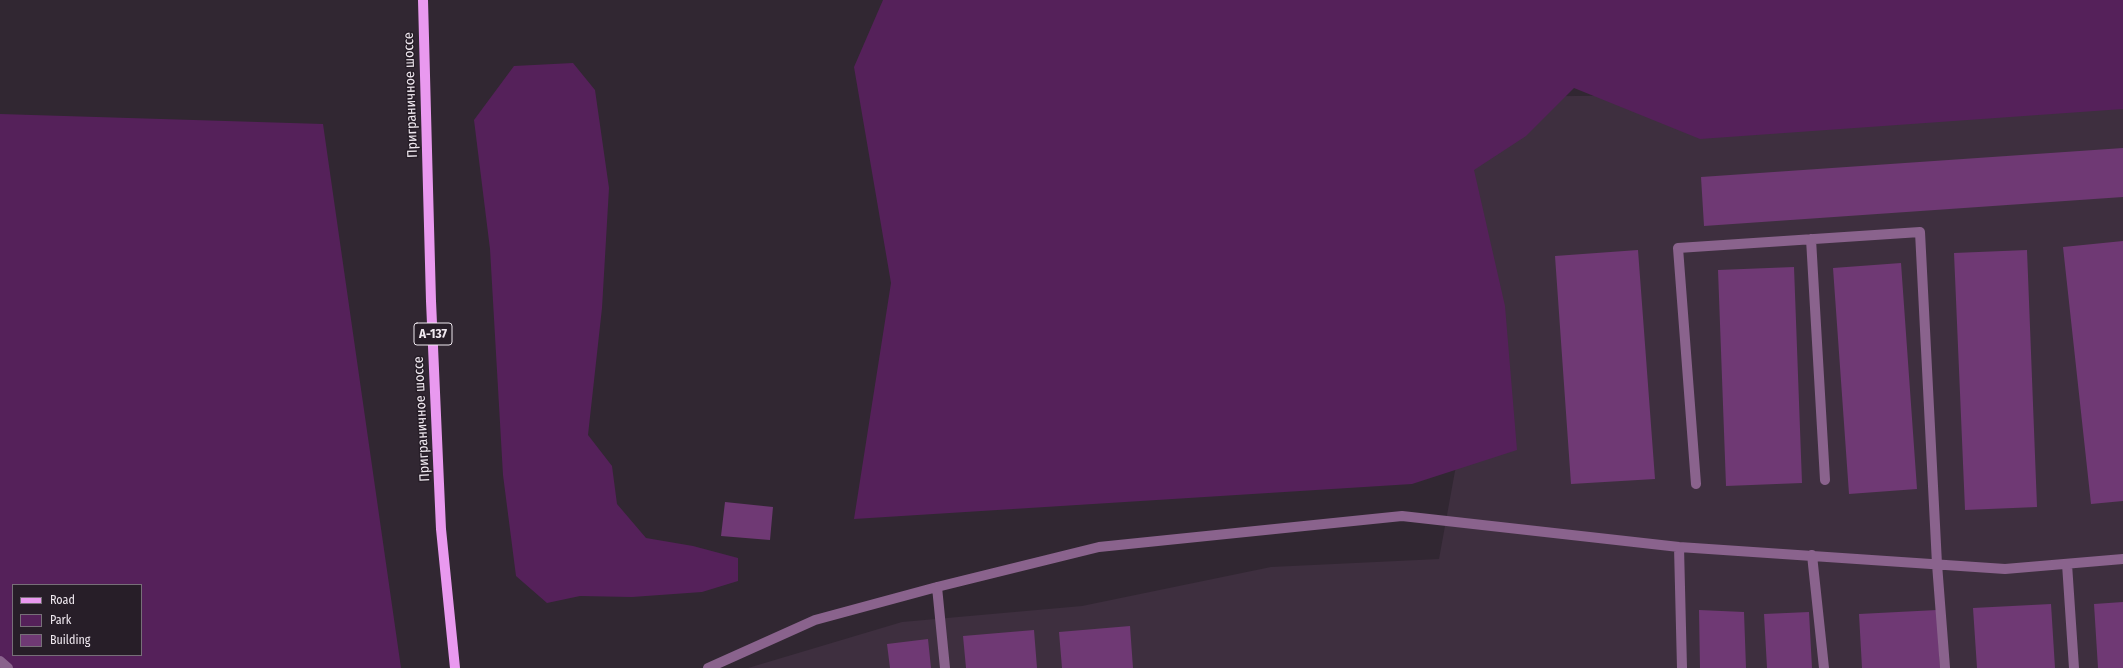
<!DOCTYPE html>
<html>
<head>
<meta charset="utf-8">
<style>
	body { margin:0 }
	#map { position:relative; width:2123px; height:668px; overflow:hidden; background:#312732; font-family:"Fira Sans Condensed",sans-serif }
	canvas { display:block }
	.legend { position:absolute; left:12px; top:584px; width:130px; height:72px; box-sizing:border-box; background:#271e28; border:1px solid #776f78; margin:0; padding:5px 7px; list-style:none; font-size:12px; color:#efe8ef }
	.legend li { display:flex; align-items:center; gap:8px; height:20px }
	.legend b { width:20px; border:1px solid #776f78 }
</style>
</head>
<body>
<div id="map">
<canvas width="2123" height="668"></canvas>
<ul class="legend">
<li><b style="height:5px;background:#e999ef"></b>Road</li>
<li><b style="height:11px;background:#55215a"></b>Park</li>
<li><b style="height:11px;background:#6f3974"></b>Building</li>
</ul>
</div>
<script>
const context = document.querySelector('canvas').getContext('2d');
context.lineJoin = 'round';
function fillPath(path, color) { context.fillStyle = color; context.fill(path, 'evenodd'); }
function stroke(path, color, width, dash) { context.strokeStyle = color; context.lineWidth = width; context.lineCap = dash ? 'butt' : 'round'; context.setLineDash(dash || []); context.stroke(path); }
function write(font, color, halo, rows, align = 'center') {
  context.font = font + ' "Fira Sans Condensed",sans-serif'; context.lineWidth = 3; context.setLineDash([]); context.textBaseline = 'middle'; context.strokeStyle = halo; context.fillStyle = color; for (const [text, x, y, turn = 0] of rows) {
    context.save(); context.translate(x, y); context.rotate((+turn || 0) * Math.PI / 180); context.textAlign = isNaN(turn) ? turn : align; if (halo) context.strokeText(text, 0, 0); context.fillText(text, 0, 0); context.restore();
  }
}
const built = new Path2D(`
	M2123,84V668H748L902,622L1082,606L1271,567L1439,559L1481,328L1439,198L1492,97L1822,93Z`);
const green = new Path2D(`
	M883,0H2123V109L1700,139L1574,88L1526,136L1474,170L1505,306L1517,450L1412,484L854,519L891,283L854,67Z
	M573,63L595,90L609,188L602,308L588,435L612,466L617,504L646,538L693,546L738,558V581L702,592L632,597L580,596L547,603L516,576L503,475L490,249L474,120L514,66Z
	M0,114L323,124L401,668H0ZM13,585H141V655H13Z`);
const building = new Path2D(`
	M2123,148V197L1704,226L1701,177Z
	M2123,241V501L2091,504L2063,247Z
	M1638,250L1655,479L1571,484L1555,256Z
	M2027,250L2037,507L1965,510L1954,253Z
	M1901,263L1917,489L1849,494L1833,268Z
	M1794,267L1802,483L1726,486L1718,270Z
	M725,502L773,507L770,540L721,536Z
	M2123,602V668H2098L2094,604Z
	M2051,604L2055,668H1977L1973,608Z
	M1699,610L1744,612L1746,668H1700Z
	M1937,610L1940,668H1862L1859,614Z
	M1809,612L1812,668H1767L1764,614Z
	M1130,626L1133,668H1062L1059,632Z
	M1034,630L1037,668H966L963,636Z
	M928,639L931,668H890L887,644Z`);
const minor = new Path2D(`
	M1811,239L1825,480
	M1696,484L1678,248L1920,232L1937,564L1945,668
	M1679,547L1682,668
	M1812,555L1824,668
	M2067,564L2074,668
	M937,587L945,668
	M0,661L8,668
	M708,668L815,620L937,587L1099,547L1402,516L1679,547L2005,569L2123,559`);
const major = new Path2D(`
	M423,0L431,301L441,529L455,668`);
const shields = [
	[433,334,38]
];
const shieldNames = [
	["А-137",433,334]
];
const streetNames = [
	["Приграничное шоссе",411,95,-92],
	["Приграничное шоссе",422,419,-93]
];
fillPath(built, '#3e2f3f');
fillPath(green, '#55215a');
fillPath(building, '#6f3974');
stroke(minor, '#8a638d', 10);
stroke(major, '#e999ef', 10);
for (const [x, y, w] of shields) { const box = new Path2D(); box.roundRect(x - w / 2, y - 11, w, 22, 3); context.fillStyle = '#271e28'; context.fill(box); stroke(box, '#efe8ef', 1); }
write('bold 13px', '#efe8ef', null, shieldNames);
write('14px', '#efe8ef', '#271e28', streetNames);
</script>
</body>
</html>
